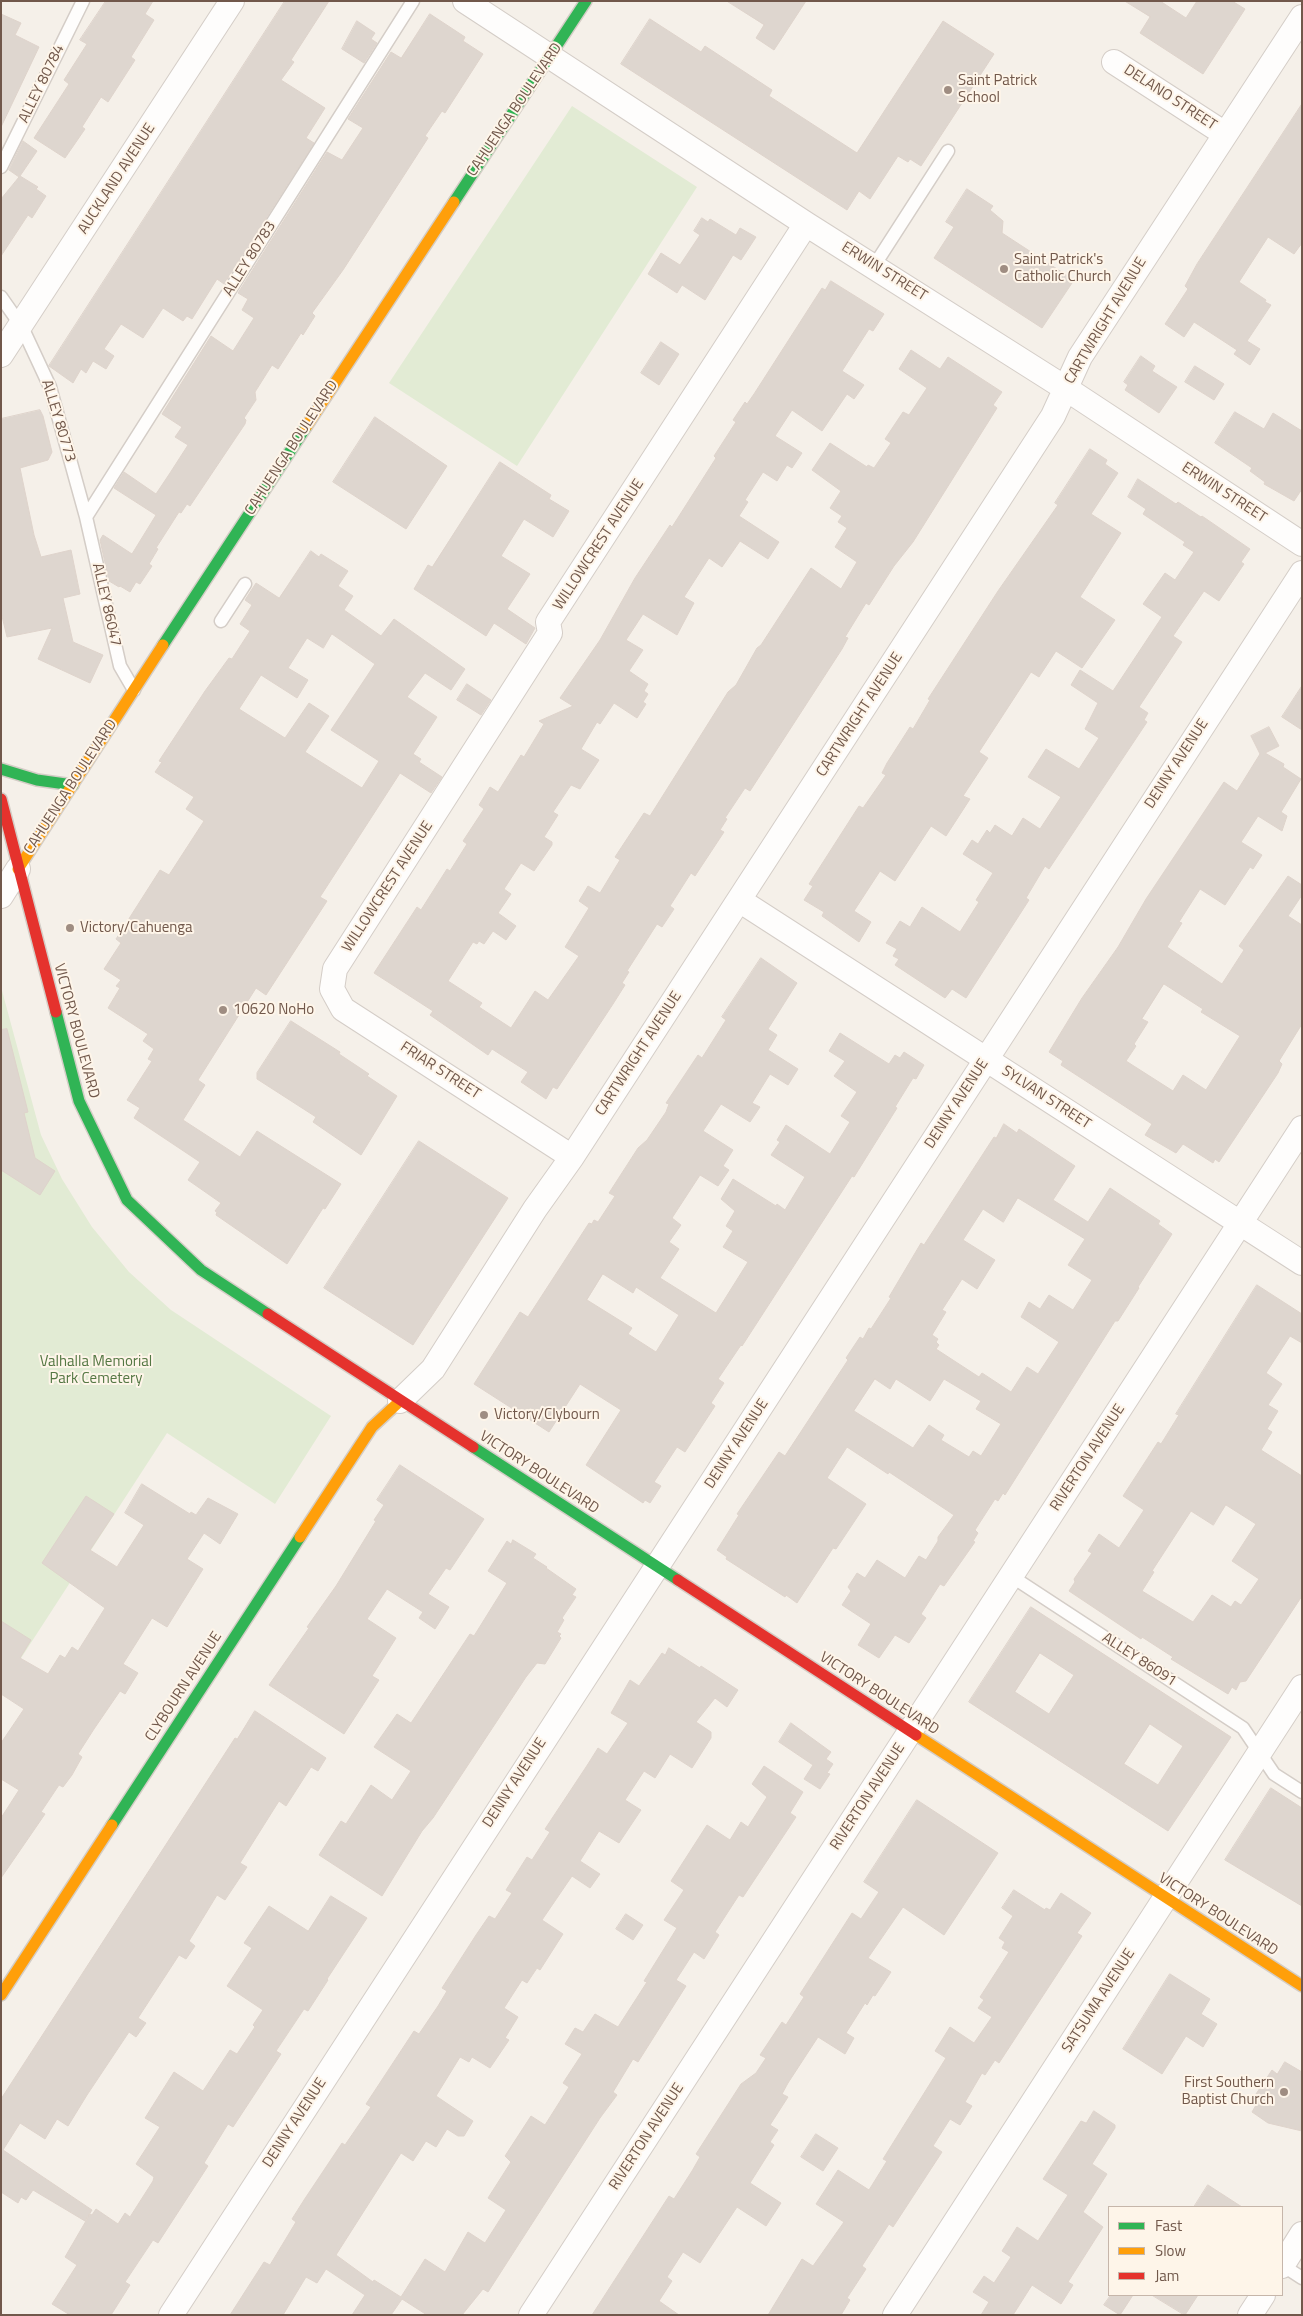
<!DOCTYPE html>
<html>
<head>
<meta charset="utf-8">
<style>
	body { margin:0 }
	#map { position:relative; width:1303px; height:2316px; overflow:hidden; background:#f5f0e9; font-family:"Titillium Web",sans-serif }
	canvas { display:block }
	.frame { position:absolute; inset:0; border:2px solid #71584b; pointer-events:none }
	.legend { position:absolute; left:1108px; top:2206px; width:175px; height:90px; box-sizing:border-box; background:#fef5e9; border:1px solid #c6b6aa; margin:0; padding:6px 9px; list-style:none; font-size:15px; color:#71584b }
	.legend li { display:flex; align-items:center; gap:10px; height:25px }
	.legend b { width:25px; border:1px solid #c6b6aa }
</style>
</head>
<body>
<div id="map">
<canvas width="1303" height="2316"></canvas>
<div class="frame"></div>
<ul class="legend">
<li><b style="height:6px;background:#30b455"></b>Fast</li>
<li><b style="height:6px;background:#ff9f0a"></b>Slow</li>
<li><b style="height:6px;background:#e5322d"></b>Jam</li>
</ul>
</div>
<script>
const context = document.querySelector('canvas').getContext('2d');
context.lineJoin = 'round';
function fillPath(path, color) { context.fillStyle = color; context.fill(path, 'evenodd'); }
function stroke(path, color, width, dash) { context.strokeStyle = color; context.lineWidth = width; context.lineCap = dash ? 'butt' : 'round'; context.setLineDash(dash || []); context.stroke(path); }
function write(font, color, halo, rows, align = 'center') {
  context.font = font + ' "Titillium Web",sans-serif'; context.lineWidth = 4; context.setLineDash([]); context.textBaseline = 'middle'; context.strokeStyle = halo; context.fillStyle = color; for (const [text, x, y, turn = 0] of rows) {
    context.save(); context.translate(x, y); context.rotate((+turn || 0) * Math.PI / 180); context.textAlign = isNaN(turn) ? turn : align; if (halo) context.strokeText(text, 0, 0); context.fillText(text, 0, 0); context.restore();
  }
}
const green = new Path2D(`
	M572,106L697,187L517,466L389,383Z
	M1,987L41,1135L62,1179L92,1227L129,1272L171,1310L331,1416L275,1504L167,1433L1,1689Z`);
const building = new Path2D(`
	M106,1H153L145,14L154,20L131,57L135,60L108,102L101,97L82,127L85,129L65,158L34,138L69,84L64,80L87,44L80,40Z
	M285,1H329L291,60L294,62L281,80L325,108L306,138L314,143L224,284L217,279L192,319L187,316L183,321L163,308L143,338L121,324L104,349L114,356L106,369L93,361L86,373L81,369L73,383L49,366Z
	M727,1H806L774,50L756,38L764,25Z
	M1125,1H1160L1186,18L1197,1H1232L1245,9L1203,74L1140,33L1150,17Z
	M1,14L21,23L15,35L39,47L1,127Z
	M430,14L465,37L463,41L483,54L445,113L442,111L425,136L428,138L410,166L343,270L312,313L315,316L303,335L301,333L278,369L272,365L255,392L256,400L244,418L246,420L245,424L190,506L187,504L181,513L179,512L156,548L158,549L149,564L152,566L140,584L136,582L130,592L120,586L119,587L109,581L100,540L103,535L132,554L156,515L114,488L124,472L156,494L170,473L188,445L175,437L182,427L162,414L211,336L233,351L254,318L242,310L248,299L238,293L327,152L342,160L363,128L348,119L391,52L401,58Z
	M650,19L701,52L705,46L772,90L769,96L857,153L943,21L994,54L921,166L910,159L908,162L898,156L870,199L859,191L847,210L621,64Z
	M357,21L375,33L371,39L377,43L364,63L342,49Z
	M1302,104V243L1294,254L1268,237L1239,282L1266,300L1265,302L1271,305L1247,341L1260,349L1250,365L1234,354L1237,350L1194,322L1184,337L1165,324L1188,289L1185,286L1197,264Z
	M23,141L37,151L20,176L38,187L36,189L46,196L32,218L28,215L1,256V199L19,177L9,170Z
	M967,189L993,206L990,210L1003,221L1002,233L1074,280L1042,328L934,258L954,227L946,222Z
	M702,218L708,222L710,219L736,235L740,228L756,237L741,260L733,255L705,300L682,285L677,293L648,274L661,253L680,265L700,235L694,231Z
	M831,281L884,314L873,331L869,329L842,371L864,385L854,399L847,394L822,431L792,410L775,436L802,453L792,468L787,465L777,481L763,472L745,500L748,502L739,516L779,542L768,559L740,541L722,567L709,558L684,597L694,603L677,635L643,614L626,640L643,650L629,671L648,684L644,691L648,694L643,702L646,704L637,718L614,703L600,724L597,722L581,749L599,760L580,789L571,785L553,812L558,815L544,837L552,842V845L534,871L521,863L504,889L511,894L498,913L516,926L506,940L493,931L484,944L479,941L477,944L473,942L448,981L482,1003L479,1007L511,1028L535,991L548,1000L579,956L565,947L589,908L579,901L588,886L600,893L620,860L615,857L644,813L650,816L728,692L736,685L757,648L761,645L811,568L841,589L857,562L835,547L847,528L838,522L842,516L830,508L841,491L812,470L830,443L867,467L868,465L874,468L891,443L885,439L903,412L909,415L927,388L899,369L911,350L940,369L948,357L1002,392L993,405L997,408L913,542L894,566L869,605L866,603L845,637L848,638L842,649L750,791L745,788L725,818L727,819L720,830L724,832L695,876L691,873L670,906L674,909L662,927L657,924L627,971L629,972L622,983L625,985L613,1004L557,1089L553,1087L546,1099L521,1082L528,1072L492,1049L488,1055L430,1015L433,1011L374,973L417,907L421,910L447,869L450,871L467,844L463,841L484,809L479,805L490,787L498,792L521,755L524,757L544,724L539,721L573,706L560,698L600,640L635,578L670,525L672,527L716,458L714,456L736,422L733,420L745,402L747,404L754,394L822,288L825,290Z
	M661,342L679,354L659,385L641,373Z
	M1141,356L1155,366L1152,371L1177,387L1159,413L1125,390L1128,385L1124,382Z
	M1195,366L1224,384L1214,400L1185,382Z
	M40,410L43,416L52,452L48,460L20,468L34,535L41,557L71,550L80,594L63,598L73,642L103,655L90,683L38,659L52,628L7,637L1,612V419Z
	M1235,412L1264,429L1273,413L1302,431V489L1294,501L1264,484L1265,482L1250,471L1252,468L1215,443Z
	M375,417L447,466L406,529L333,482Z
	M1090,449L1107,460L1105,464L1118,473L1091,514L1121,533L1080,597L1115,620L1082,668L1056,651L1039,677L1031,672L979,752L988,758L963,796L970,799L946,836L931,826L895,881L880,871L854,911L871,922L859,942L822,916L824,912L804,900L813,886L809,884L859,806L863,808L886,775L882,773L887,763L910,727L913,729L930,700L928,699L998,591L1058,505L1055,503Z
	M500,462L551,495L549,499L569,511L553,537L524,519L501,556L530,574L507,609L535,628L526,644L494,623L486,636L414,589L428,565L432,567Z
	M1138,479L1176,504L1178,502L1201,517L1202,516L1250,549L1241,562L1244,564L1219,601L1204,591L1173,636L1182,642L1139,707L1148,713L1144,720L1147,722L1049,869L1045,866L1026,898L1029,900L966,998L952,989L945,998L895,965L899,959L893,956L897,949L886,943L900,921L910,927L922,907L960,932L979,902L976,900L993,873L963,854L972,840L978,844L987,830L990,833L995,825L1012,836L1023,818L1040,829L1061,797L1028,777L1046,749L1079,769L1099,738L1085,729L1098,703L1071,685L1080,670L1113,691L1162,617L1143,604L1165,573L1175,580L1194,552L1183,545L1185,542L1143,514L1146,509L1128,497Z
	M311,551L319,557L321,554L348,571L338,586L353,596L344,610L381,636L394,619L465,669L451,690L425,673L407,697L437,717L413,754L421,759L419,762L442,777L431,793L400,773L320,897L327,901L266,995L256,988L198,1080L205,1085L183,1120L240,1157L257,1131L341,1184L325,1209L323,1208L287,1264L216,1215L217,1212L215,1211L221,1203L188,1180L200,1162L134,1118L140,1108L127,1100L152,1061L148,1059L154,1049L143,1041L148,1034L108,1008L120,988L116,986L121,980L104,969L121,943L116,939L160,870L169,875L204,821L186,809L194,797L155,772L162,762L159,761L205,691L229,658L232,659L250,631L240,624L252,605L245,600L256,583L279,598ZM332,634L375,664L331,730L379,761L362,788L305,752L329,716L309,703L285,738L239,709L261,675L297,698L308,680L288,668L307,638L323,648Z
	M467,684L491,700L481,715L457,700Z
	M1302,686V730L1282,717Z
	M1269,727L1279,746L1265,753L1284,764L1283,767L1301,779L1281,812L1287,816L1282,831L1258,816L1241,842L1262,855L1253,869L1250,867L1225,905L1200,889L1179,922L1182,923L1167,947L1222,984L1244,950L1239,946L1288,876L1302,885V895L1288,916L1302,925V1024L1279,1061L1282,1064L1278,1073L1219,1162L1215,1159L1213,1163L1183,1144L1176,1153L1145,1135L1152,1124L1061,1065L1063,1061L1049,1052L1082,998L1118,947L1146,899L1224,782L1237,791L1260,754L1251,736ZM1164,984L1203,1009L1201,1012L1240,1036L1206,1090L1183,1075L1173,1091L1126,1061L1136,1046L1134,1044L1148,1022L1142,1019Z
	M761,958L797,983L768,1029L777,1035L768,1050L798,1069L788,1085L770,1074L752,1103L760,1107L750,1122L721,1104L703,1131L733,1150L723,1166L729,1170L718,1186L700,1175L672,1218L681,1225L669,1242L679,1249L660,1278L716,1313L748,1262L723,1247L733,1231L726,1226L735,1211L721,1199L733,1179L776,1206L777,1204L785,1210L805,1177L771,1155L780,1142L777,1140L786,1125L830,1154L850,1122L841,1116L857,1092L834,1076L845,1061L829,1051L840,1033L889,1064L895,1055L900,1058L904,1052L924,1065L916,1079L913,1078L895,1107L897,1108L854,1177L852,1176L742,1346L741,1345L718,1379L724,1383L711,1403L715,1406L685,1452L677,1447L654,1482L661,1486L650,1503L645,1500L643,1503L586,1465L621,1410L580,1384L549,1432L474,1384L520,1312L528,1317L589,1223L592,1224L594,1220L598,1222L615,1196L609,1193L638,1148L647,1140L666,1112L669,1104L666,1103L698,1055L702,1058L726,1020L722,1017ZM603,1274L633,1293L636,1287L679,1315L656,1352L628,1334L632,1328L587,1300Z
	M291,1021L340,1052L339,1054L369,1074L367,1076L397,1096L361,1155L313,1122L316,1117L257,1079V1073Z
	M7,1029L28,1112L24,1113L35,1158L55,1171L40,1195L1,1170V1030Z
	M1004,1124L1017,1133L1019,1129L1075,1166L1053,1200L1088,1222L1110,1188L1160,1221L1158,1224L1172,1234L1138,1287L1139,1288L1118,1321H1115L1005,1495L1003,1493L998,1501L995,1499L975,1530L978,1533L973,1541L975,1542L944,1586L940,1584L921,1614L926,1618L909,1643L895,1635L879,1658L858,1645L871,1624L842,1605L851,1591L848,1587L857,1573L865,1578L877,1560L905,1578L919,1556L926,1560L938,1541V1537L954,1515L889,1472L888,1474L847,1447L827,1478L866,1504L836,1549L833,1548L797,1603L786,1595L785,1597L726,1559L727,1557L717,1550L739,1515L737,1514L779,1452L785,1456L848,1360L846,1358L860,1337L863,1339L869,1328L871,1329L891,1298L889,1297L921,1243L924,1245L994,1137L996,1138ZM1018,1198L1085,1239L1068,1265L1092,1280L1073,1310L1049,1295L1040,1309L1029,1302L1021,1317L1059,1342L1038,1374L1027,1367L1011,1392L982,1373L979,1377L936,1349L939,1345L936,1342L938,1339L932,1335L946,1312L942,1310L962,1279L977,1289L995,1260L963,1240L983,1209L1003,1222ZM875,1379L890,1389L896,1379L930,1401L944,1379L981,1401L976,1409L1001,1424L981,1456L973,1451L969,1457L941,1440L944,1435L929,1425L913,1448L854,1411Z
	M419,1141L508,1198L413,1345L324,1288Z
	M1257,1285L1302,1314V1343L1290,1336L1266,1373L1282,1384L1268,1405L1278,1411L1267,1429L1272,1432L1261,1450L1302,1476V1596L1246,1681L1240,1682L1236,1690L1232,1687L1228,1694L1171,1659L1173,1657L1142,1637L1141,1639L1069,1591L1075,1582L1074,1579L1092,1553L1088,1551L1099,1534L1119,1548L1144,1510L1123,1496L1158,1442L1161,1444L1179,1415L1176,1414ZM1226,1505L1256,1524L1232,1561L1259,1579L1241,1605L1235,1601L1231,1607L1212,1595L1193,1622L1142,1591L1154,1572L1152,1571L1191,1511L1213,1525Z
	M400,1465L484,1519L450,1570L446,1568L428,1594L449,1607L435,1629L419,1618L423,1612L387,1589L367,1619L396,1638L372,1676L379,1680L344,1734L269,1685L309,1628L307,1627L336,1586L376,1521L374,1520L384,1505L377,1500Z
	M142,1484L190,1514L191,1512L196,1515L208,1498L238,1514L220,1544L204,1533L187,1559L203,1569L167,1627L152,1618L123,1664L138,1673L125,1694L120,1691L94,1729L78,1754L82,1757L72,1775L63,1787L59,1785L41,1812L45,1814L1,1878V1818L19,1790L1,1779V1743L24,1709L1,1694V1621L31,1640L20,1658L48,1674L60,1655L65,1658L72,1647L78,1651L105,1608L42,1563L86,1496L114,1514L90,1550L117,1567L144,1525L125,1513Z
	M513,1540L536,1554L533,1558L547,1567L546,1568L576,1589L572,1595L576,1597L562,1618L564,1620L557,1632L561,1634L559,1636L561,1638L545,1664L537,1663L526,1677L433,1818L422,1831L382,1896L319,1855L341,1821L346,1824L371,1785L392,1800L411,1771L374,1747L397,1714L411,1723L470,1634L474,1636L507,1583L488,1571L507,1541L511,1544Z
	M1031,1607L1231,1737L1168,1831L969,1702ZM1040,1653L1074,1675L1049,1714L1015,1692ZM1150,1724L1183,1746L1158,1785L1124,1764Z
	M669,1648L700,1668L701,1666L738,1690L727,1707L715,1698L696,1722L711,1732V1738L692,1768L670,1754L655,1778L644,1771L625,1800L641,1810L619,1843L599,1831L580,1861L600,1874L590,1888L572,1876L542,1920L563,1934L540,1970L537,1968L527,1983L522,1980L504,2008L518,2017L505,2038L509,2040L490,2068L472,2057L469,2062L460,2057L436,2096L473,2121L464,2136H458L447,2129L436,2147L426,2141L413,2161L401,2153L336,2255L373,2282L374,2280L401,2297L425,2259L445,2272L468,2232L485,2243L506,2210L488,2198L511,2162L505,2156L531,2116L545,2125L569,2087L563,2083L582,2054L565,2044L575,2028L583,2032L595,2014L618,2027L647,1982L644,1981L677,1928L664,1920L684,1890L671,1881L707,1825L730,1840L741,1822L748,1827L767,1797L752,1784L764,1766L803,1792L790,1813L796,1817L743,1897L739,1895L715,1932L719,1935L704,1959L694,1952L676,1980L686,1986L638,2062L633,2059L613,2092L617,2095L600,2118L497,2278L488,2292L483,2289L462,2315H427L402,2299L391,2315H352L365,2295L326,2269L317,2283L306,2277L283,2315H230L264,2262L270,2265L296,2222L292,2219L304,2200L342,2143L345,2145L371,2107L366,2104L414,2031L419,2034L438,2006L447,1991L442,1988L476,1935L489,1916L495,1919L512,1893L506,1890L527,1857L532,1860L550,1832L545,1829L588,1764L598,1748L607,1754L628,1723L611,1713L630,1680L639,1686L662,1653L665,1655Z
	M255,1711L326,1758L318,1771L311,1767L286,1806L279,1801L240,1863L247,1867L225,1900L217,1895L189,1941L195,1946L186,1959L179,1955L138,2018L146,2023L136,2037L129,2032L87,2095L68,2126L57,2119L45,2139L20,2123L3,2150L92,2210L85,2221L33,2190L26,2200L21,2197L18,2203L1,2192V2099L235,1738L237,1739Z
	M791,1723L831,1752L826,1759L833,1764L827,1773L830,1774L820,1789L804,1779L813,1765L779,1742Z
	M1271,1788L1302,1808V1906L1225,1860Z
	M917,1800L998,1853L944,1935L903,1907L868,1958L891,1972L875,1996L873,1995L867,2005L865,2003L846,2033L854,2038L845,2054L818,2037L788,2083L782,2094L788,2097L770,2125L778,2130L770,2142L774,2145L750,2183L781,2203L766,2226L737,2207L700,2263L683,2252L667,2277L672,2281L659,2301L679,2315H592L669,2196L674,2199L692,2171L700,2157L696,2154L741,2084L756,2073L766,2058L760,2055L782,2022L786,2025L804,1997L800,1994L852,1913L861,1919L879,1892L864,1882Z
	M1014,1890L1045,1910L1046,1908L1050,1910L1061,1893L1091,1913L1077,1933L1082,1936L999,2063L995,2060L985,2075L982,2073L965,2102L972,2106L960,2125L950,2119L933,2146L942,2152L893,2227L889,2224L862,2266L866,2269L847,2298L850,2300L841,2315H768L802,2259L813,2266L844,2222L816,2204L838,2170L869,2190L887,2161L883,2159L946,2058L935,2051L950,2027L974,2043L992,2017L978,2008L984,2000L980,1997L1009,1952L1002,1948L1005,1942L999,1938L1013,1916L1002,1908Z
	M331,1896L367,1918L327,1979L328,1980L308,2011L304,2009L276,2051L281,2054L233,2127L228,2124L204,2163L208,2166L158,2243L153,2240L125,2282L130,2285L111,2315H70L52,2304L77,2265L65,2257L90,2214L92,2215L96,2209L118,2224L125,2213L130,2217L153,2181L154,2177L136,2164L160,2127L145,2118L174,2072L203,2091L230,2050L237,2054L255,2027L253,2025L263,2010L227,1986L252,1948L244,1943L269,1906L308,1931Z
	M626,1914L643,1925L633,1940L616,1929Z
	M1170,1974L1210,1999L1201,2014L1217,2024L1203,2047L1186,2036L1162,2074L1123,2049Z
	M1285,2062L1302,2072V2131L1268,2123L1252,2112L1259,2100L1254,2097L1272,2070L1277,2074Z
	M1094,2111L1115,2125V2128L1092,2164L1107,2174L1083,2212L1103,2227L1068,2282L1073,2285L1061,2304L1032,2285L1013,2315H981L989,2302L973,2292L984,2276L994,2283L1011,2257L1002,2251L1017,2227L1038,2241L1068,2195L1043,2179L1081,2121L1086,2123Z
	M816,2134L838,2148L823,2171L801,2157Z
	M1208,2185L1242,2207H1194Z
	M1111,2295H1133L1120,2315L1104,2305Z
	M1152,2295H1198L1185,2315Z`);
const lane = new Path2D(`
	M1,167L83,1
	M874,266L948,151
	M1,297L22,327L50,387L86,517L120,666L134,690
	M86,517L413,1
	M221,621L245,584
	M1011,1576L1243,1728L1274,1774L1302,1792
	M1282,2265L1302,2278`);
const street = new Path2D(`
	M465,1L806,224L1065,388L1302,544
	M1114,62L1225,134
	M1,355L232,1
	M1,896L18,869
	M739,900L1302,1263
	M572,1157L343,1009L332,989L335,969L550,633L548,622L806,224
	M400,1401L433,1369L535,1209L572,1157L1053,416L1080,357L1302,17
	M1282,2266L1302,2234
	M171,2315L1302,573
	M531,2315L1302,1128
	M895,2315L1302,1687
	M1250,2315L1263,2295`);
const fast = new Path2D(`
	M454,202L586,1
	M163,645L306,427
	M1,769L37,780L73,785
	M56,1012L79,1101L127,1200L201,1270L268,1314
	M473,1447L678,1580
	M112,1825L300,1537`);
const slow = new Path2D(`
	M306,427L454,202
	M18,869L163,645
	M300,1537L372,1427L400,1401
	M916,1735L1302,1986
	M1,1995L112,1825`);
const jam = new Path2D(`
	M1,799L56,1012
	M268,1314L473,1447
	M678,1580L916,1735`);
const markers = [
	[948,90,5,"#9f8d82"],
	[1004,269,5,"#9f8d82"],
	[70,928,5,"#9f8d82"],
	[223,1010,5,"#9f8d82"],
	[484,1415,5,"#9f8d82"],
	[1284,2092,5,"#9f8d82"]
];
const poiNames = [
	["Saint Patrick",958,81],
	["School",958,98],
	["Saint Patrick's",1014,260],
	["Catholic Church",1014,277],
	["Victory/Cahuenga",80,928],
	["10620 NoHo",233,1010],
	["Victory/Clybourn",494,1415],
	["First Southern",1274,2083,"right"],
	["Baptist Church",1274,2100,"right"]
];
const streetNames = [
	["ALLEY 80784",42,84,-64],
	["DELANO STREET",1170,98,33],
	["CAHUENGA BOULEVARD",515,110,-56],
	["AUCKLAND AVENUE",117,179,-57],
	["ALLEY 80783",250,259,-58],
	["ERWIN STREET",884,272,32],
	["CARTWRIGHT AVENUE",1106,321,-59],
	["ALLEY 80773",58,421,73],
	["CAHUENGA BOULEVARD",292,448,-57],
	["ERWIN STREET",1224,493,33],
	["WILLOWCREST AVENUE",599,545,-57],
	["ALLEY 86047",106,605,77],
	["CARTWRIGHT AVENUE",860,715,-57],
	["DENNY AVENUE",1177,764,-57],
	["CAHUENGA BOULEVARD",71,787,-57],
	["WILLOWCREST AVENUE",388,887,-57],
	["VICTORY BOULEVARD",76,1031,75],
	["CARTWRIGHT AVENUE",639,1054,-57],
	["FRIAR STREET",440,1071,33],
	["SYLVAN STREET",1046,1098,33],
	["DENNY AVENUE",957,1104,-57],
	["DENNY AVENUE",737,1444,-57],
	["RIVERTON AVENUE",1088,1458,-57],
	["VICTORY BOULEVARD",539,1473,33],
	["ALLEY 86091",1139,1660,33],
	["CLYBOURN AVENUE",184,1687,-57],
	["VICTORY BOULEVARD",879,1694,33],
	["DENNY AVENUE",515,1783,-57],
	["RIVERTON AVENUE",868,1797,-57],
	["VICTORY BOULEVARD",1218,1915,33],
	["SATSUMA AVENUE",1099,2001,-57],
	["DENNY AVENUE",295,2123,-57],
	["RIVERTON AVENUE",647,2137,-57]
];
const parkNames = [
	["Valhalla Memorial",96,1362],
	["Park Cemetery",96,1379]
];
fillPath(green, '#e2ebd4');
fillPath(building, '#ded6cf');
stroke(building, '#ded3cb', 1);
stroke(lane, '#d4cdc7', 15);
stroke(street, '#d4cdc7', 26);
stroke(fast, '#d4cdc6', 14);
stroke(slow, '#d4cdc6', 14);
stroke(jam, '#d4cdc6', 14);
stroke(lane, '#fefdfc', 12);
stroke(street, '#fefdfc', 24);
stroke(fast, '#30b455', 11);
stroke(slow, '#ff9f0a', 11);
stroke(jam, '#e5322d', 11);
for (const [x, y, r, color] of markers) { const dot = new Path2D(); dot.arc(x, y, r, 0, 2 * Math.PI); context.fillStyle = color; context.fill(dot); stroke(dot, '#fef5e9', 2); }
write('15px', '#71584b', '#fef5e9', poiNames, 'left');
write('15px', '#71584b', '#fef5e9', streetNames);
write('15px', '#547743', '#fef5e9', parkNames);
</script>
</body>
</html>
